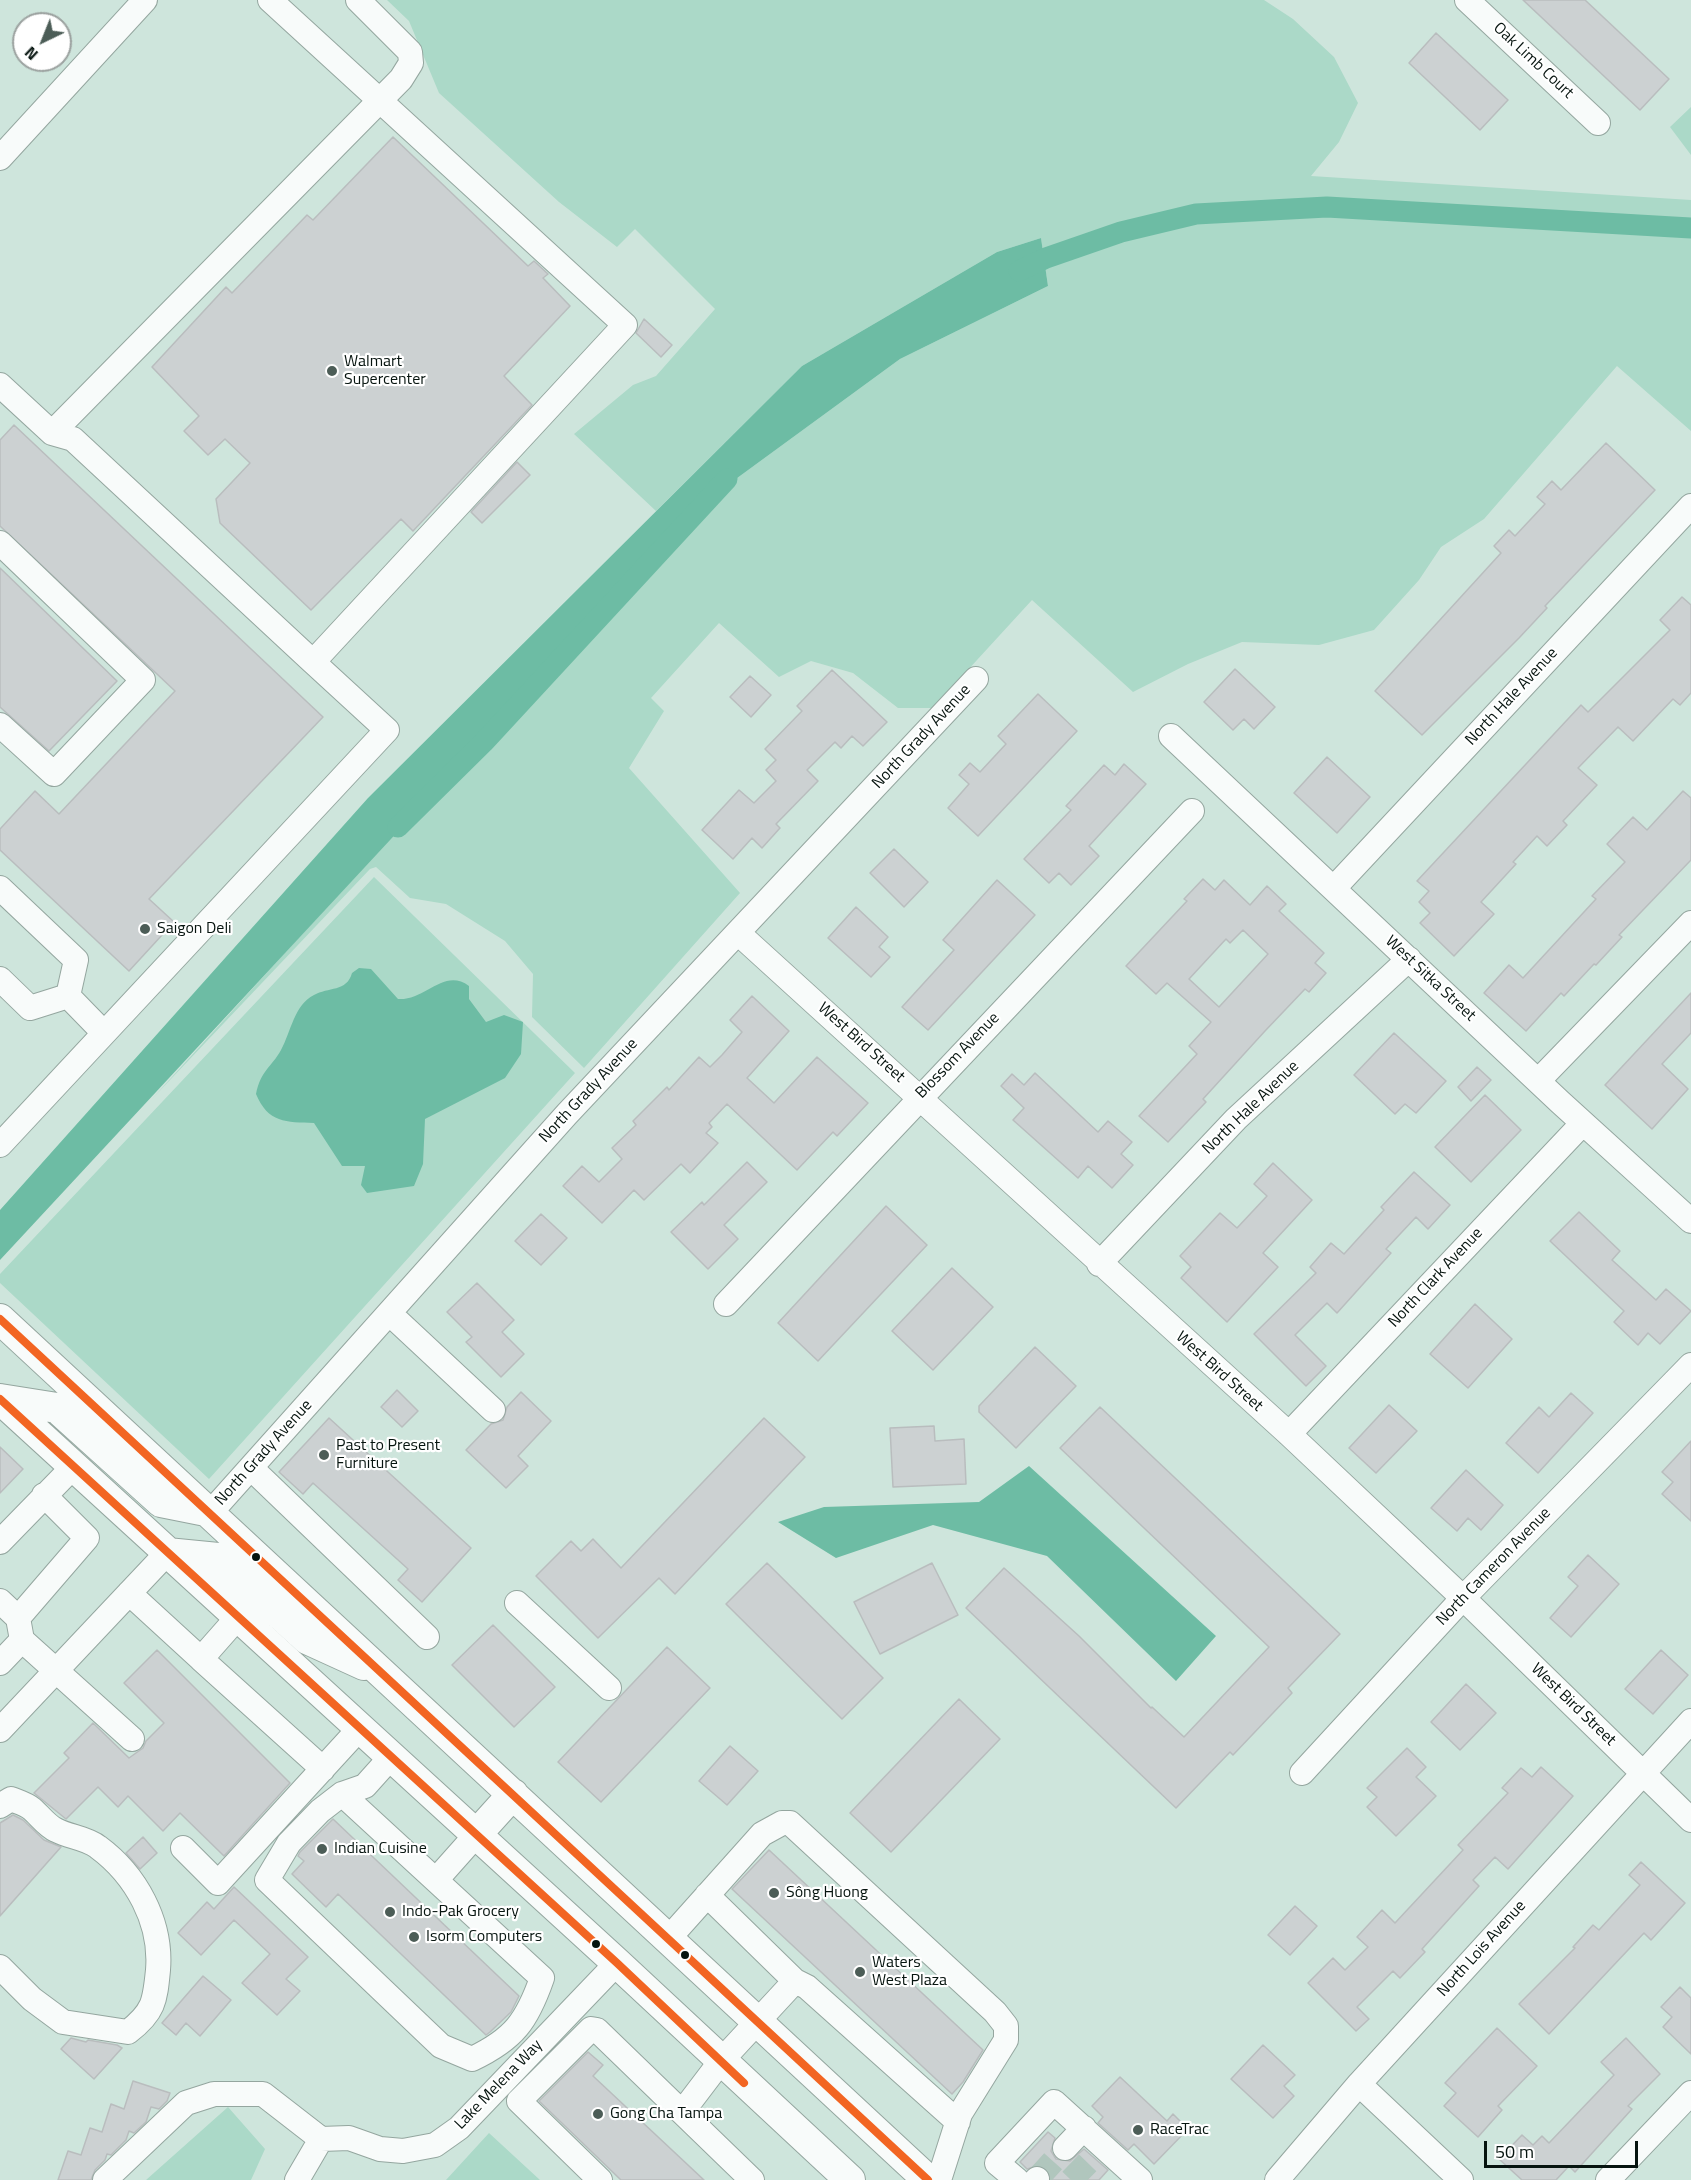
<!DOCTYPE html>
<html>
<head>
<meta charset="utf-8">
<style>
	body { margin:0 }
	#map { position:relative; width:1691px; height:2180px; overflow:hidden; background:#cee5dc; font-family:"Titillium Web",sans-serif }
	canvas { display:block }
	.north { position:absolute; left:12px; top:12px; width:60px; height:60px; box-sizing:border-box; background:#fff; border:2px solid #9ba19f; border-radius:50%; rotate:223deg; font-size:16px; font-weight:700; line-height:24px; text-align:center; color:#06140f }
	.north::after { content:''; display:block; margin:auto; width:21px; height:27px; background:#4c5d57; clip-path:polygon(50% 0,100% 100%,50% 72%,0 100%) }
	.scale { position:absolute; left:1484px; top:2141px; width:154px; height:27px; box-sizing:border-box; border:3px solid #06140f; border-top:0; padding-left:8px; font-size:18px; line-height:21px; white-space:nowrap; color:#06140f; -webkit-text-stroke:4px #fff; paint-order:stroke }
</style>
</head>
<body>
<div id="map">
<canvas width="1691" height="2180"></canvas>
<div class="north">N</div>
<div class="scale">50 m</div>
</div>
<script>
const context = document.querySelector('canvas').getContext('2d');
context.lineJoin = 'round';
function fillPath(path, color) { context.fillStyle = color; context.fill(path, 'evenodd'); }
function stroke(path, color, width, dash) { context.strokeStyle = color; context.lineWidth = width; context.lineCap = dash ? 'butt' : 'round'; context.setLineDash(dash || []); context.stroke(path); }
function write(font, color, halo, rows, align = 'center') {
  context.font = font + ' "Titillium Web",sans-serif'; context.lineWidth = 4.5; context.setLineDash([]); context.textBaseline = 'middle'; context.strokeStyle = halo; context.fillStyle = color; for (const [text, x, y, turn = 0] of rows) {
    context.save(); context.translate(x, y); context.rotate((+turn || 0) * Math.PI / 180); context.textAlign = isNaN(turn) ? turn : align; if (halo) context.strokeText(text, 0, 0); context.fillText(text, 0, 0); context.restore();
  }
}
const green = new Path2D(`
	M387,0H1264L1293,19L1334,57L1358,103L1339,142L1311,176L1691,200V431L1617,366L1484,519L1441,547L1419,580L1374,630L1319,645L1242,642L1188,664L1133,692L1032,600L933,708H898L853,673L811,661L779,677L719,623L651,698L664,711L629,768L740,893L584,1068L532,1017L533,974L505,941L446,904L410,898L376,867L370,869L151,1100L396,831L703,503L900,359L1048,286L1041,238L997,252L802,366L656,511L574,434L633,385L656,376L715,309L635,229L617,247L559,202L439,93L409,21Z
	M1691,107V155L1670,127Z
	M374,877L575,1073L209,1479L0,1283V1274Z
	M228,2107L265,2149L251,2180H146Z
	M489,2133L540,2180H446Z`);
const water = new Path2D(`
	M1041,238L1048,286L900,359L703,503L0,1260V1210L368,798L802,366L997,252Z
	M359,968L371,969L398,999C425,1001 444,967 469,986V999L486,1022L504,1015L523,1022L521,1054L505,1078L425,1119L423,1164L414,1186L367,1193L361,1185L365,1166H342L314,1123C286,1122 268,1123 256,1094C261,1070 271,1068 281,1050C291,1032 294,1005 314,995C328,987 347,992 352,973Z
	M1029,1466L1216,1636L1176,1681L1047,1556L933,1525L836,1558L778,1522L824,1507L979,1502Z`);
const canal = new Path2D(`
	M1019,271L1046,258L1121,232L1196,214L1327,207L1691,228
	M398,827L484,742L727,479`);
const building = new Path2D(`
	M1523,0H1585L1669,79L1640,110Z
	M1436,33L1508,100L1480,130L1409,63Z
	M393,137L528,266L534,261L548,274L543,278L570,306L504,376L532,405L413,531L401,519L311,610L220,523L216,499L250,463L225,439L208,455L184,431L199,416L152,367L226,287L232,293L307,215L313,220Z
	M644,319L672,345L661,357L636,333Z
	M14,425L323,717L149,899L174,922L129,971L0,850V829L35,791L59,814L175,691L0,526V440Z
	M1606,443L1655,490L1545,606L1547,608L1519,638L1422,735L1375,691L1501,553L1494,546L1509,530L1515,536L1545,504L1537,497L1552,481L1561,490Z
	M517,462L530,475L482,523L471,512Z
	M0,568L117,681L49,751L0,707Z
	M1682,597L1691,605V693L1680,705L1673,699L1633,741L1618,727L1578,768L1597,785L1563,821L1567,825L1547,846L1537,836L1513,862L1516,864L1481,902L1494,914L1454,956L1420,923L1430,913L1419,902L1429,891L1417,881L1581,705L1588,712L1670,630L1660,620Z
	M1235,669L1275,707L1254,729L1244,719L1233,730L1204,702Z
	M832,670L887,722L863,746L852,736L841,748L835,742L807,770L818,781L776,824L780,828L762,848L752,838L733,859L702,830L739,790L754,803L776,781L766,770L776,760L765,749L802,711L797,706Z
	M750,676L771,695L751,717L730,697Z
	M1038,694L1077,731L978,836L948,808L969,784L959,775L970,763L980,772L1006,744L998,736Z
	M1327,757L1370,797L1337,833L1294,793Z
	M1124,764L1146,784L1089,846L1099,856L1071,885L1059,873L1049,883L1024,859L1071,810L1066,806L1104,765L1115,775Z
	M1683,791L1691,798V860L1619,935L1622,937L1596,965L1594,964L1564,996L1561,993L1526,1031L1484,993L1509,965L1523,978L1596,899L1592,896L1625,862L1607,844L1633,817L1647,830Z
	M894,849L928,882L904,907L870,873Z
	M1203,879L1215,890L1224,880L1250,905L1267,886L1286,904L1279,911L1324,953L1315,963L1326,973L1309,992L1305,989L1265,1031L1203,1099L1206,1102L1168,1142L1139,1116L1197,1054L1189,1046L1211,1022L1167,983L1156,994L1126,966L1187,901L1184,899ZM1243,930L1268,954L1219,1007L1189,979L1226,939L1230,943Z
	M997,880L1035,915L928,1030L902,1007L954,950L943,940Z
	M856,907L888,937L879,947L890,957L871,977L828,938Z
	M1691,993V1033L1662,1064L1688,1089L1652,1129L1605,1085Z
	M752,996L789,1031L747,1078L774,1103L817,1057L868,1103L837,1136L833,1132L797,1170L727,1104L709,1123L712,1127L706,1133L718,1143L690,1173L681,1164L644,1200L634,1190L602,1223L563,1186L582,1166L599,1182L622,1159L612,1148L636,1125L633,1121L667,1087L669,1090L699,1057L710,1067L722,1055L742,1032L730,1020Z
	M1394,1033L1446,1081L1416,1113L1405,1104L1395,1114L1354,1075Z
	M1477,1067L1491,1080L1471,1101L1458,1087Z
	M1035,1073L1098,1132L1108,1121L1132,1142L1121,1154L1133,1165L1112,1188L1088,1166L1078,1178L1013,1120L1024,1108L1001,1086L1012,1074L1024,1085Z
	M1485,1095L1521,1130L1471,1182L1435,1147Z
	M747,1162L767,1182L724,1225L738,1239L708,1269L671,1232L702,1202L704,1205Z
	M1273,1163L1312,1200L1263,1253L1278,1267L1227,1322L1181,1278L1191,1267L1180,1256L1220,1213L1237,1228L1267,1196L1254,1184Z
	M1414,1172L1450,1205L1428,1229L1416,1217L1386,1249L1391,1253L1337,1313L1327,1303L1295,1335L1326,1366L1306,1386L1254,1334L1316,1273L1310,1267L1331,1243L1344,1254L1384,1210L1381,1207Z
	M886,1206L927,1245L818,1361L778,1323Z
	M1579,1212L1620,1251L1612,1260L1656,1300L1666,1289L1691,1311L1660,1344L1648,1333L1638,1345L1614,1322L1624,1311L1550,1241Z
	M541,1214L567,1238L541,1265L515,1241Z
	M952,1268L993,1307L933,1370L892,1331Z
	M477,1283L514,1320L502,1332L524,1354L501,1377L466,1342L472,1337L447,1312Z
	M1475,1304L1512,1339L1468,1388L1430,1354Z
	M1035,1347L1076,1386L1016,1448L979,1412V1406Z
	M397,1390L418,1411L402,1427L381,1407Z
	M521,1392L551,1421L518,1456L528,1466L506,1488L466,1450L491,1424L503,1420L507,1407Z
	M1571,1393L1593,1413L1538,1473L1506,1443L1539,1407L1549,1417Z
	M1389,1405L1417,1431L1376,1473L1349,1448Z
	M1100,1407L1340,1634L1288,1688L1292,1693L1233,1755L1230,1752L1176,1808L966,1608L1004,1568L1079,1636L1151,1708L1152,1707L1184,1737L1269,1647L1060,1448Z
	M329,1418L471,1548L422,1602L398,1580L408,1569L313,1483L303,1494L279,1472Z
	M764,1418L805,1457L675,1594L659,1578L598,1638L536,1576L571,1541L581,1551L593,1539L621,1568Z
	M934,1426L935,1441L964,1439L966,1484L893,1487L890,1428Z
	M1691,1441V1521L1662,1494L1673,1482L1662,1472Z
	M0,1447L23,1469L0,1493Z
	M1466,1470L1503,1505L1481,1530L1468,1518L1457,1531L1431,1508Z
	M1588,1555L1619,1584L1571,1637L1550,1618L1578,1586L1568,1577Z
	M767,1563L883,1678L842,1719L726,1604Z
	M932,1563L958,1615L880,1654L854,1602Z
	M493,1625L555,1687L514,1727L452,1665Z
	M667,1647L710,1688L601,1802L558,1762Z
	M157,1650L290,1783L224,1856L180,1813L163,1831L128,1796L118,1807L98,1787L66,1819L34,1793L69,1758L64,1753L93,1723L129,1758L143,1748L146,1741L164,1723L124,1683Z
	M1661,1650L1688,1675L1653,1714L1625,1689Z
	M1466,1684L1496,1713L1460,1750L1431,1722Z
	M959,1699L1000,1739L891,1852L850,1813Z
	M730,1746L758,1771L727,1805L699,1781Z
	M1407,1748L1426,1767L1416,1777L1436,1796L1396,1836L1367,1807L1377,1797L1367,1788Z
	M1541,1767L1573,1796L1508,1869L1495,1857L1473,1880L1479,1886L1422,1949L1425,1952L1400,1978L1393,1971L1357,2007L1369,2019L1356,2031L1308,1983L1333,1958L1345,1970L1368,1947L1357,1937L1382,1910L1395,1923L1463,1850L1458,1845L1508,1793L1502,1788L1521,1768L1532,1777Z
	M13,1815L23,1820L44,1840L61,1847L0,1916V1823Z
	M333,1819L519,1996L511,2012L490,2032L486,2035L338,1894L326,1907L292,1874L304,1861L298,1856L300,1852Z
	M143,1837L157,1853L140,1869L126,1853Z
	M769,1850L983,2050L963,2082L952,2094L732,1889Z
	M1641,1862L1685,1903L1651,1940L1644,1933L1549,2034L1519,2004L1575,1948L1573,1947L1593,1925L1599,1930L1640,1885L1629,1875Z
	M234,1887L308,1957L286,1979L300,1991L277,2015L242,1983L270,1954L234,1920L201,1955L178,1933L207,1902L214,1909Z
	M1295,1906L1317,1926L1290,1955L1268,1935Z
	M203,1976L231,2000L200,2036L186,2023L176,2035L162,2023Z
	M1680,1987L1691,1998V2054L1663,2027L1672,2017L1661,2007Z
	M1497,2028L1537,2066L1498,2106L1502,2110L1478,2137L1444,2106L1456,2093L1445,2083Z
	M71,2038L86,2042L88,2040L117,2045L122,2048L94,2079L61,2049Z
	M1626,2038L1660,2074L1628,2106L1632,2109L1575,2172L1569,2166L1556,2180H1522L1499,2159L1522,2135L1533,2145L1542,2136L1549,2143L1614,2075L1601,2062Z
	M1263,2045L1295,2075L1284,2086L1294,2096L1273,2118L1231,2079Z
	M588,2052L603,2065L593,2076L704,2180H621L539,2101Z
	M1120,2077L1167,2121L1173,2114L1188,2129L1154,2164L1134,2144L1128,2150L1098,2123L1103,2117L1092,2106Z
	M133,2081L170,2093L167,2101L159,2109L151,2107L146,2122L134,2133L129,2131L126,2140L111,2155L107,2154L105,2160L95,2170L91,2180H58L68,2151L81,2155L90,2128L102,2132L111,2104L124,2109Z
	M1048,2132L1055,2138L1051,2151L1056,2159L1070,2161L1084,2149L1108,2170L1099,2180H1051L1047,2169L1041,2165L1027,2169L1020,2162Z`);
const minorTunnel = new Path2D(`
	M1037,2179L1065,2148
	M1071,2180L1104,2146`);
const minor = new Path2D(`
	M1467,0L1598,123
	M0,158L145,0
	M0,385L52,433L401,79L411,63L410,52L358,0
	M52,433L73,439L313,662
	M0,543L143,680L54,774L0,725
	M1171,736L1560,1102L1691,1221
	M0,888L76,960L68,996L104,1033
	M1334,888L1691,506
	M738,933L1289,1434L1463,1598L1691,1820
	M0,979L30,1008L68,996
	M1538,1081L1691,923
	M0,1145L387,730L313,662L625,325L270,0
	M1099,1264L1236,1119L1409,959
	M726,1304L1192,811
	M389,1313L493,1410
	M1289,1434L1583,1123
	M251,1468L427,1637
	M211,1512L567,1114L976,679
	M0,1542L74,1466
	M129,1593L201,1659L238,1617
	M0,1601L18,1618
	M517,1603L609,1688
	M22,1640L132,1739
	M201,1659L323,1769
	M0,1663L22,1640L18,1618L87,1538L44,1495
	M0,1730L167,1553
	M1302,1773L1463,1598L1691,1365
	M342,1794L542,1978C527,2021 514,2039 472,2059L441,2046L267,1880L289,1843L320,1811L342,1794L365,1786L391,1757
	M0,1806L11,1799C18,1802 26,1804 32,1809C40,1816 47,1826 56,1830C69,1837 87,1838 98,1847C136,1875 162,1922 158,1970C155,2001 154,2012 128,2032L63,2022L32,1999L0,1967
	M183,1848L218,1883L360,1728
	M436,1880L476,1835
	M707,1895L795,1981L807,1987L958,2122
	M669,1938L762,1834L782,1823H790L995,2012L1006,2026V2040L960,2114L939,2180
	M1359,2084L1461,2180
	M683,2111L721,2061L795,1981
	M321,2139L349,2138L380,2149L403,2151L435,2145L459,2128L617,1963
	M1065,2148L1084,2128
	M105,2180L186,2103L214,2094H263L321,2139L297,2180
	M600,2180L519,2101L591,2029L597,2030L752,2180
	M1017,2180L997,2163L1054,2102L1140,2180
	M1036,2180L1037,2179
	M1277,2180L1359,2084L1691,1721
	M1608,2180L1691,2093`);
const major = new Path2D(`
	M0,1319L928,2180
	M0,1399L617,1963L850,2180
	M0,1399L57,1408L161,1502L211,1512
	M167,1553L218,1558L307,1639L364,1665
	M476,1835L513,1794`);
const bus1 = new Path2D(`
	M0,1319L928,2180
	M0,1399L617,1963L744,2083`);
const markers = [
	[332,371,6,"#4c5d57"],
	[145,929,6,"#4c5d57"],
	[324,1455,6,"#4c5d57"],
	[256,1557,5,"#06140f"],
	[322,1849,6,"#4c5d57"],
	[774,1893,6,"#4c5d57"],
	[390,1912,6,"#4c5d57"],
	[414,1937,6,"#4c5d57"],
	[596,1944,5,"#06140f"],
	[685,1955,5,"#06140f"],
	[860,1972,6,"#4c5d57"],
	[598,2114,6,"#4c5d57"],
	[1138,2130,6,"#4c5d57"]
];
const streetNames = [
	["Oak Limb Court",1533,61,43],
	["North Hale Avenue",1512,697,-47],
	["North Grady Avenue",922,737,-47],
	["West Sitka Street",1430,979,43],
	["West Bird Street",861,1043,42],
	["Blossom Avenue",958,1056,-46],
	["North Grady Avenue",589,1091,-47],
	["North Hale Avenue",1251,1108,-44],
	["North Clark Avenue",1436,1278,-47],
	["West Bird Street",1219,1372,42],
	["North Grady Avenue",264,1453,-48],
	["North Cameron Avenue",1494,1567,-46],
	["West Bird Street",1573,1705,44],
	["North Lois Avenue",1482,1949,-48],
	["Lake Melena Way",499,2085,-46]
];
const poiNames = [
	["Walmart",344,362],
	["Supercenter",344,380],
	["Saigon Deli",157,929],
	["Past to Present",336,1446],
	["Furniture",336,1464],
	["Indian Cuisine",334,1849],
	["Sông Huong",786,1893],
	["Indo-Pak Grocery",402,1912],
	["Isorm Computers",426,1937],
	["Waters",872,1963],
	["West Plaza",872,1981],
	["Gong Cha Tampa",610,2114],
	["RaceTrac",1150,2130]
];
fillPath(green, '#abd9c8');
fillPath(water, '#6dbca4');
stroke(canal, '#6dbca4', 21);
fillPath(building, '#ccd1d2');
stroke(building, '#b9bdbe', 1.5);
stroke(minorTunnel, '#b0c6bd', 24, [24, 12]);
stroke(minor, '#94a69f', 26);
stroke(major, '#94a69f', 32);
stroke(minor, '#f8fbfa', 24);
stroke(major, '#f8fbfa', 30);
stroke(bus1, '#f26522', 8);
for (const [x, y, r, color] of markers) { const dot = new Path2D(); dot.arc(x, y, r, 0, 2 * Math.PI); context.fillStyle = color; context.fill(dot); stroke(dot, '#fff', 2); }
write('16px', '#06140f', '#fff', streetNames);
write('16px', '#06140f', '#fff', poiNames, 'left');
</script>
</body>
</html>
